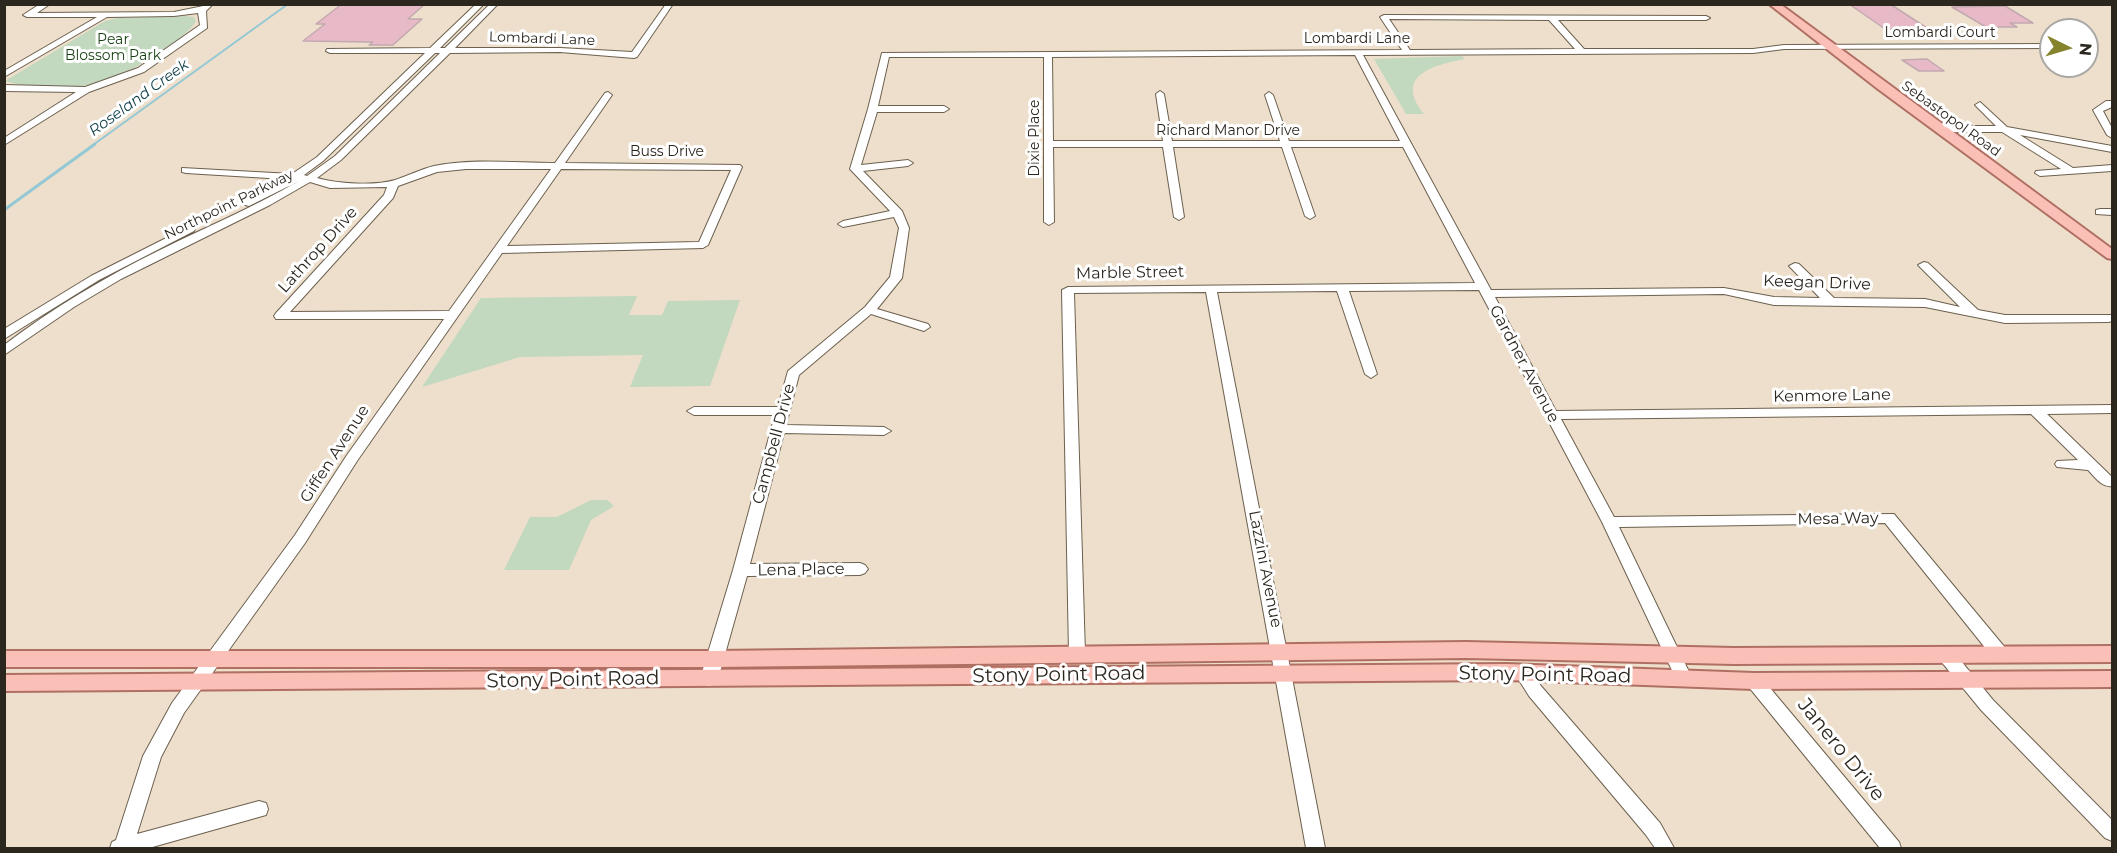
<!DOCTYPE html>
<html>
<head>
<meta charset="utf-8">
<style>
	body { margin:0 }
	#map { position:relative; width:2117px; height:853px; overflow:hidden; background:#eddfcb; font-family:Montserrat,sans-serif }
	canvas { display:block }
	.frame { position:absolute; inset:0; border:6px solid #2b261e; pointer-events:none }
	.north { position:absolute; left:2039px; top:18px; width:60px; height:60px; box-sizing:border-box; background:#fff; border:2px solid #aaa8a5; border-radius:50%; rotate:95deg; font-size:16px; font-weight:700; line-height:24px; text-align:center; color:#2b261e }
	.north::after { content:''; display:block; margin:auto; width:21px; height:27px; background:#85832b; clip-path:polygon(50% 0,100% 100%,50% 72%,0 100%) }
</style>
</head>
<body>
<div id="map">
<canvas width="2117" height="853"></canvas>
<div class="frame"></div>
<div class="north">N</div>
</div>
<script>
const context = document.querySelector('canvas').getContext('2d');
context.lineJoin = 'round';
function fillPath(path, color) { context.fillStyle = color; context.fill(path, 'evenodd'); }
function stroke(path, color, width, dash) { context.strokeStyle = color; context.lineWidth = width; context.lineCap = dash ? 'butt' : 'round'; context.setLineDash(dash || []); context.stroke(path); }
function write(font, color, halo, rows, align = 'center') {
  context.font = font + ' Montserrat,sans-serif'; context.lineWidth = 6; context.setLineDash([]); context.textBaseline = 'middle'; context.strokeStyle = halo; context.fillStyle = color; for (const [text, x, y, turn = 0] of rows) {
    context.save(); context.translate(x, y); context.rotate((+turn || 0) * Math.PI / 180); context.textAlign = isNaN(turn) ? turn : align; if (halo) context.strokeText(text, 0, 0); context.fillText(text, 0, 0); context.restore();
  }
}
const green = new Path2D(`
	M186,16L194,17L196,22C185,36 172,44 157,54C109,86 62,97 5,81L105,21L117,18Z
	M1462,56L1465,59C1434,65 1393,75 1424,114H1406L1374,59Z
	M637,296L629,315H662L668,301L740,300L710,386L630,387L643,355L520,357L422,387L481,298Z
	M591,500H607L614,506L591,520L569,570H504L530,517H557Z`);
const streamFar1 = new Path2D(`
	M93,145L288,4`);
const stream = new Path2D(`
	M4,210L95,144`);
const building = new Path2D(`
	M342,4H425L408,19H422L393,45H369L373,42L303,41L325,24H316Z
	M1849,4H1890L1927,28L1885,29Z
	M2005,6L2033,23H2010L2017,27H1986L1952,7Z
	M1927,59L1944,71H1919L1902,60Z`);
const minor = new Path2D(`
	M40,4H50L37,13L174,12L213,4L206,11L207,28L144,72L89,92L4,145V138L76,92L4,91V85L85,87L138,68L200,25L198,13L174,16L107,17L4,77V71L97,17H27L23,15Z
	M476,4H484L440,48H445L490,4H498L455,48H560L632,52L666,4H673L637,57L634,58L560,52L450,53L341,160L317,178C338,184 374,186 395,180C408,176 421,169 434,166C473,158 516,163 555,163L605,93L608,92L612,95L565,163L740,165L742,167L708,245L703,248L502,253L357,461L305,543L184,713L161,757L137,834L259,801L266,803L268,809L266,815L149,848H110L112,842L116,840L143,756L172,703L295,535L347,455L444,319H276L274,316L276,313L384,195L387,187L330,188L310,182L270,205L121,279L74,307L4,355V345C53,308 105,277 160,250C206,227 254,207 299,181L249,206L245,205V201L285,179L186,173L182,172V168L292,174L317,157L425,53H330L326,51L327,49L430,48ZM435,53H440L335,156L307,176L304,175L323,161ZM466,169H551L449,311L290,312L393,198L398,186L437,172ZM561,169L731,170L699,242L507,246Z
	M1384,15L1706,16L1710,18L1706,20H1558L1584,49H1753L1784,45L2051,44V48L1784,49L1753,53L1363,55L1491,290L1724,288L1774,297L1820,298L1791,268L1789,266L1795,263L1799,264L1834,298L1925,299L1960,307L1918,265L1924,262L1928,263L1978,310L2005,315H2112V321L2109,322L2005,323L1925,307L1774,305L1724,294L1495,297L1556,411L2112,405V413L2047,414L2112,477V486C2102,488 2095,477 2088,470L2057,467L2055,464L2057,461L2078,460L2031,414L1561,419L1614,517L1894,514L2007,650L2009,655L2007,660L2001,662L1995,660L1885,523L1619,527L1692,678L1690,683L1684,685L1678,683L1602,522L1479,290L1349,291L1377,374L1371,378L1365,374L1337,291L1217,292L1325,848H1306L1206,292L1074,293L1085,654L1083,659L1077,661L1071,659L1069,654L1062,290L1068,287L1475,283L1403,147H1291L1315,216L1310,219L1305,216L1282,147H1173L1184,217L1179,220L1174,217L1163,147H1053L1054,222L1049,225L1044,222V57H889L878,106H944L949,109L944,112H877L861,165L908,160L913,163L908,166L863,171L902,211L909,228L902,278L877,309L928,324L930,327L924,331L871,314L799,375L786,425L884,427L891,431L884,435L784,433L750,564L860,563L865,565L868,569L865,573L860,575L747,576L718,679L715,684L709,686L703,684L700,679L733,570L775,415H694L687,411L694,407H778L788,371L865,307L890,277L899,228L894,217L843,227L838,224L843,221L890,211L850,169L868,109L882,53L1402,50L1380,17ZM1389,19L1549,20L1575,49L1410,50ZM1355,55L1400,141H1289L1273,95L1269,92L1265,95L1280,141H1172L1164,94L1160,91L1156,94L1163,141H1053L1052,57Z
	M2106,101H2112V107L2103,111L2112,128V138L2107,135L2093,110Z
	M1980,102L2007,127L2112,146V152L2020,135L2073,168L2112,165V171L2040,176L2035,173L2036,171L2061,169L2002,132H1939L1934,129L1939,126H1996L1975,105Z
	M2100,209H2112V215L2096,214V210Z
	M190,226L195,229L194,231L99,280L4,339V329L91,276Z
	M1946,648L1952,650L1993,700L2112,820V841L2105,838L1981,710L1940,660L1938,655L1940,650Z
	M1522,665L1528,667L1541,686L1660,823L1674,848H1655L1646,835L1529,696L1514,672L1516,667Z
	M1754,674L1760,676L1899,842L1901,848H1880L1748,686L1745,681L1748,676Z`);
const major = new Path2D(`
	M1769,4H1780L2112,249V259L2107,258L1878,89Z
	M1466,642L1734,648L2112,646V662L1734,664L1466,658L715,667H4V651H715Z
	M1507,664L1754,673L2112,671V687L1754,689L1507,680L4,691V675Z`);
const farStreetnames = [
	["Lombardi Court",1940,33],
	["Lombardi Lane",542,39,2],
	["Lombardi Lane",1357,39],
	["Sebastopol Road",1951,119,36],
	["Richard Manor Drive",1228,131],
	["Dixie Place",1035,138,-90],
	["Buss Drive",667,152],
	["Northpoint Parkway",229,205,-26]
];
const farParknames = [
	["Pear",113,40],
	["Blossom Park",113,56]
];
const farWaternames = [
	["Roseland Creek",139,98,-36]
];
const streetNames = [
	["Lathrop Drive",318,250,-48],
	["Marble Street",1130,273,-1],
	["Keegan Drive",1817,283,2],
	["Gardner Avenue",1524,364,62],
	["Kenmore Lane",1832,396,-1],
	["Campbell Drive",774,444,-75],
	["Giffen Avenue",335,454,-57],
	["Mesa Way",1838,519,-1],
	["Lazzini Avenue",1265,569,79],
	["Lena Place",801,570,-1]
];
const nearStreetnames = [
	["Stony Point Road",1059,675,-1],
	["Stony Point Road",1545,675,1],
	["Stony Point Road",573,680,-1],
	["Janero Drive",1841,750,51]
];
fillPath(green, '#c2d8bf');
stroke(streamFar1, '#94c8d4', 2);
stroke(stream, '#94c8d4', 3);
fillPath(building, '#e8bac8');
stroke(building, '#c2a9b0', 1.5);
stroke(minor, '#6c604f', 2);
stroke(major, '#b06f63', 4);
fillPath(minor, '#fff');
fillPath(major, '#fac0b8');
write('14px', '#2b261e', '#fff', farStreetnames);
write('14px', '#163f12', '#fff', farParknames);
write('italic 15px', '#13424c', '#fff', farWaternames);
write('16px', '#2b261e', '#fff', streetNames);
write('20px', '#2b261e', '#fff', nearStreetnames);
</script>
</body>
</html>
